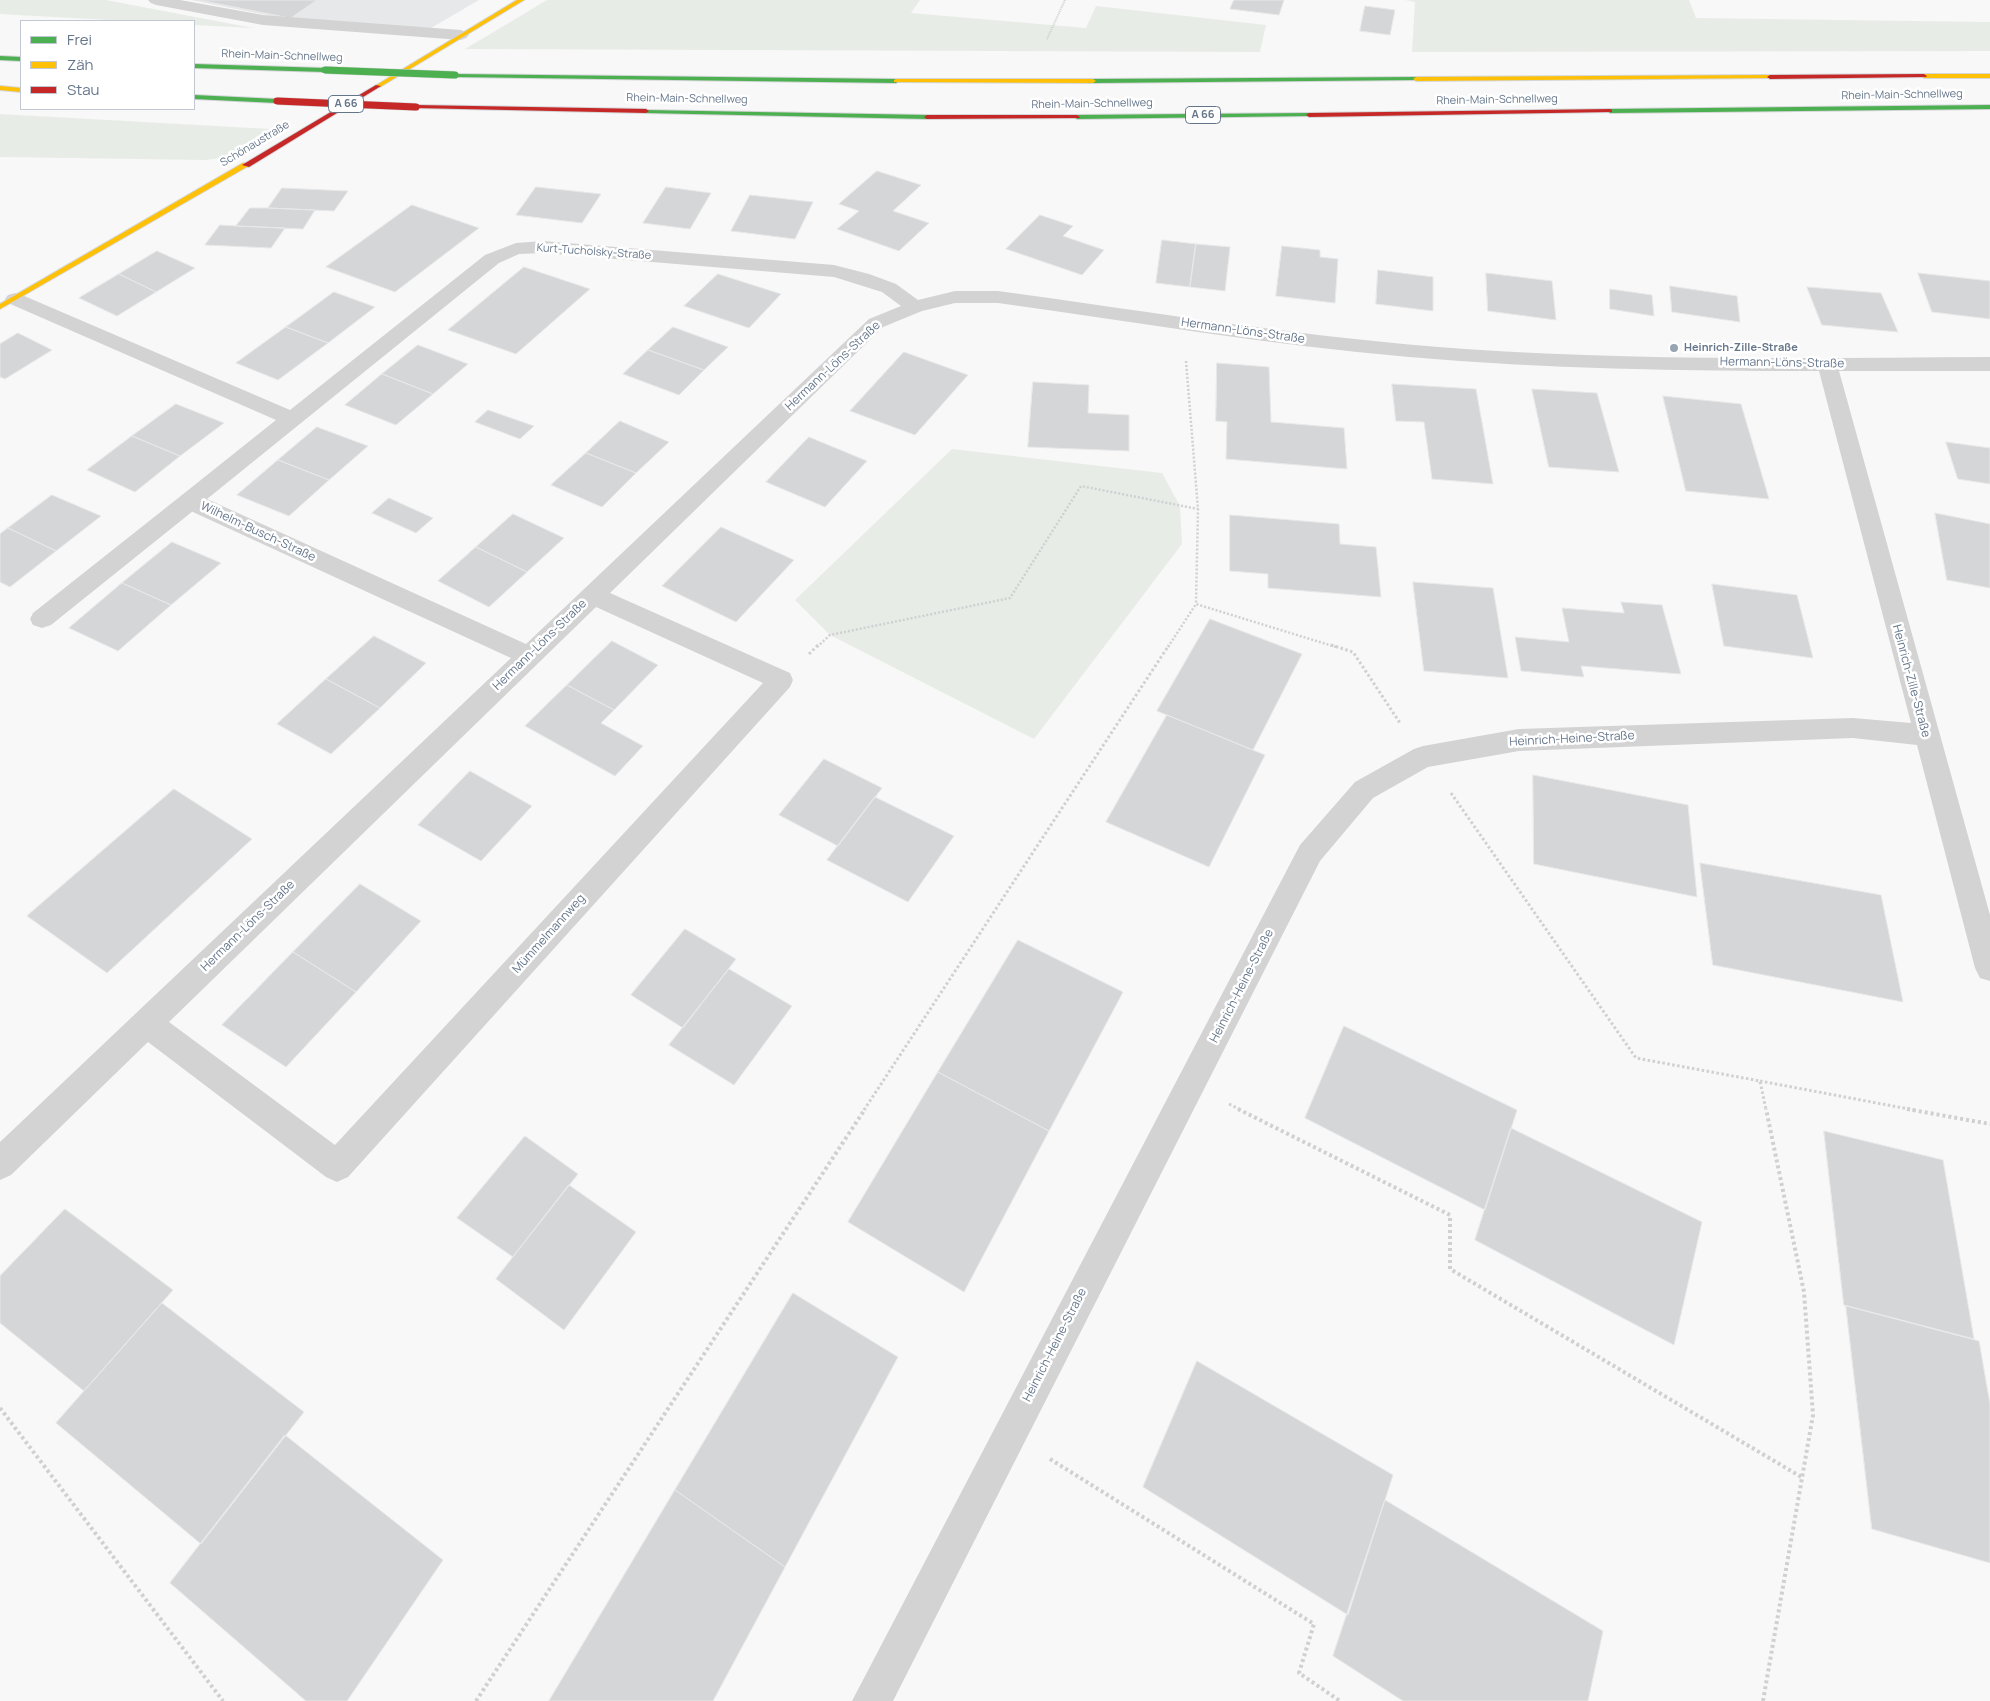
<!DOCTYPE html>
<html>
<head>
<meta charset="utf-8">
<style>
	body { margin:0 }
	#map { position:relative; width:1990px; height:1701px; overflow:hidden; background:#f8f8f8; font-family:Manrope,sans-serif }
	canvas { display:block }
	.legend { position:absolute; left:20px; top:20px; width:175px; height:90px; box-sizing:border-box; background:#fff; border:1px solid #c1c8d1; margin:0; padding:6px 9px; list-style:none; font-size:15px; color:#65768b }
	.legend li { display:flex; align-items:center; gap:10px; height:25px }
	.legend b { width:25px; border:1px solid #c1c8d1 }
</style>
</head>
<body>
<div id="map">
<canvas width="1990" height="1701"></canvas>
<ul class="legend">
<li><b style="height:6px;background:#4caf50"></b>Frei</li>
<li><b style="height:6px;background:#ffc107"></b>Zäh</li>
<li><b style="height:6px;background:#c62828"></b>Stau</li>
</ul>
</div>
<script>
const context = document.querySelector('canvas').getContext('2d');
context.lineJoin = 'round';
function fillPath(path, color) { context.fillStyle = color; context.fill(path, 'evenodd'); }
function stroke(path, color, width, dash) { context.strokeStyle = color; context.lineWidth = width; context.lineCap = dash ? 'butt' : 'round'; context.setLineDash(dash || []); context.stroke(path); }
function write(font, color, halo, rows, align = 'center') {
  context.font = font + ' Manrope,sans-serif'; context.lineWidth = 5; context.setLineDash([]); context.textBaseline = 'middle'; context.strokeStyle = halo; context.fillStyle = color; for (const [text, x, y, turn = 0] of rows) {
    context.save(); context.translate(x, y); context.rotate((+turn || 0) * Math.PI / 180); context.textAlign = isNaN(turn) ? turn : align; if (halo) context.strokeText(text, 0, 0); context.fillText(text, 0, 0); context.restore();
  }
}
const built = new Path2D(`
	M191,0H479L431,28L291,20Z`);
const green = new Path2D(`
	M0,0H106L253,28L194,25V21H127L0,14Z
	M547,0H920L911,13L1086,28L1096,6L1266,25L1260,52L465,49Z
	M1405,0H1689L1696,18L1990,22V51L1412,52L1415,2Z
	M0,114L270,129L222,158L205,160L0,157Z
	M952,449L1162,473L1180,506L1182,544L1034,739L830,635L795,600Z`);
const building = new Path2D(`
	M199,0H317L291,18Z
	M1234,0H1284L1279,15L1230,9Z
	M1365,6L1395,10L1390,35L1360,31Z
	M877,171L921,185L893,211L929,223L899,251L837,229L859,211L839,204Z
	M536,187L601,194L582,223L516,215Z
	M666,187L711,193L690,229L643,223Z
	M282,188L348,191L334,211L268,208Z
	M750,195L813,202L795,239L731,231Z
	M412,205L479,228L395,292L326,267Z
	M250,208H268L315,210L303,229L236,226Z
	M1040,215L1073,226L1063,236L1104,250L1082,275L1006,249Z
	M220,225L236,226L285,228L271,248L205,245Z
	M1162,240L1196,244L1190,287L1156,283Z
	M1196,244L1230,247L1225,291L1190,287Z
	M1282,246L1320,250V257L1338,259L1335,303L1276,296Z
	M157,251L195,268L156,292L119,274Z
	M524,267L590,289L516,354L448,330Z
	M1378,270L1433,277V311L1376,304Z
	M1486,273L1552,281L1556,320L1488,311Z
	M1918,273L1990,281V319L1932,312Z
	M119,274L156,292L117,316L79,298Z
	M718,274L781,294L749,328L684,306Z
	M1670,286L1737,296L1740,322L1672,312Z
	M1807,287L1881,293L1898,332L1822,325Z
	M1610,289L1652,295L1654,316L1610,309Z
	M334,292L375,307L328,343L286,327Z
	M286,327L328,343L278,380L236,363Z
	M673,327L728,347L704,370L648,350Z
	M18,333L52,350L5,379L0,377V344Z
	M418,345L468,364L433,394L382,374Z
	M648,350L704,370L679,395L623,374Z
	M904,352L968,375L915,435L850,411Z
	M1217,363L1269,367L1271,422L1344,428L1347,469L1226,459L1227,422L1216,421Z
	M382,374L433,394L396,425L345,405Z
	M1033,382L1089,385L1088,413L1129,415V451L1028,447Z
	M1392,384L1476,389L1493,484L1432,479L1424,422L1396,421Z
	M1532,389L1597,393L1619,472L1549,467Z
	M1663,396L1741,404L1769,499L1686,491Z
	M176,404L224,423L180,456L132,436Z
	M488,410L534,426L520,439L475,422Z
	M620,421L669,442L636,473L586,453Z
	M317,427L368,446L329,480L278,460Z
	M132,436L180,456L135,492L87,470Z
	M809,437L867,461L825,507L766,482Z
	M1946,442L1990,448V484L1958,479Z
	M586,453L636,473L602,507L551,485Z
	M278,460L329,480L289,516L237,495Z
	M52,495L101,516L56,551L8,528Z
	M389,498L433,518L416,533L372,513Z
	M1935,513L1990,524V588L1947,580Z
	M513,514L564,538L527,572L476,547Z
	M1230,515L1339,524L1340,544L1376,547L1381,597L1268,588V574L1230,571Z
	M721,527L794,560L736,622L662,586Z
	M8,528L56,551L10,587L0,582V534Z
	M172,542L221,563L171,605L122,583Z
	M476,547L527,572L489,607L438,581Z
	M1413,582L1493,588L1508,678L1424,671Z
	M122,583L171,605L118,651L69,628Z
	M1712,584L1797,595L1813,658L1724,646Z
	M1621,602L1662,605L1681,674L1581,666L1584,677L1521,671L1515,637L1569,642L1562,608L1624,613Z
	M1210,619L1302,654L1253,750L1157,711Z
	M374,636L426,663L380,708L326,679Z
	M612,641L658,665L614,710L567,685Z
	M326,679L380,708L331,754L277,724Z
	M567,685L614,710L601,723L643,746L615,776L525,726Z
	M1167,715L1265,755L1209,867L1106,822Z
	M824,759L882,788L838,846L779,815Z
	M470,771L532,806L481,861L418,825Z
	M1533,775L1688,805L1697,897L1534,864Z
	M174,789L252,839L107,973L27,916Z
	M875,797L954,836L908,902L827,860Z
	M1700,863L1881,895L1903,1002L1713,965Z
	M360,884L421,921L356,992L293,952Z
	M685,929L736,959L683,1028L631,995Z
	M1018,940L1123,992L1049,1131L938,1072Z
	M293,952L356,992L286,1067L222,1025Z
	M729,969L792,1006L734,1085L669,1045Z
	M1344,1026L1517,1110L1485,1210L1305,1118Z
	M938,1072L1049,1131L964,1292L848,1222Z
	M1511,1128L1702,1222L1674,1345L1475,1240Z
	M1824,1131L1943,1160L1974,1339L1844,1305Z
	M525,1136L578,1174L513,1257L457,1218Z
	M569,1185L636,1232L564,1330L496,1279Z
	M65,1209L173,1290L84,1391L0,1323V1276Z
	M793,1293L898,1357L785,1567L675,1490Z
	M162,1303L304,1412L201,1544L56,1423Z
	M1846,1306L1979,1341L1990,1404V1563L1872,1529Z
	M1197,1361L1393,1475L1348,1615L1143,1487Z
	M285,1435L443,1560L347,1701H306L170,1583Z
	M675,1490L785,1567L713,1701H549Z
	M1385,1500L1603,1631L1588,1701H1403L1333,1656Z`);
const pathFar3 = new Path2D(`
	M1047,39L1065,0`);
const pathFar2 = new Path2D(`
	M1186,361L1198,509L1196,604L1336,647
	M817,647L830,635L1010,598L1081,486L1198,509
	M1168,647L1196,604`);
const pathFar1 = new Path2D(`
	M1331,645L1353,652L1400,723
	M809,654L818,645
	M1451,793L1636,1058L1760,1081L1766,1110
	M1760,1081L1914,1110
	M1229,1104L1241,1110
	M864,1110L1169,645`);
const path = new Path2D(`
	M1238,1109L1450,1215V1269L1803,1478
	M1907,1109L1990,1124
	M0,1408L223,1701
	M1050,1459L1314,1624L1299,1673L1340,1701
	M476,1701L865,1109
	M1763,1701L1813,1415L1804,1292L1766,1109`);
const lane = new Path2D(`
	M148,0H180L263,15L461,30L466,32L469,35L466,38L461,40L263,25L156,5L151,3Z
	M190,493L198,495L201,501L198,507L51,625L42,628L33,625L30,619L33,613L182,495Z`);
const street = new Path2D(`
	M543,241L834,265L869,274L896,284L918,300L955,291H998C1153,312 1308,338 1465,349C1640,361 1815,358 1990,357V371H1839L1990,915V981L1980,978L1975,968L1917,745L1853,738L1519,751L1428,767L1373,798L1320,861L893,1701H852L1300,845L1355,782L1414,749L1423,746L1519,729L1853,718L1911,723L1819,371C1682,371 1545,369 1409,357C1271,345 1135,322 998,303H955L922,311L883,327L610,593L790,673L793,680L790,687L348,1177L337,1182L326,1177L148,1042L11,1175L0,1180V1142L511,658L182,507L179,501L182,495L276,420L8,303L5,299L8,295L15,293L22,295L290,410L485,255L516,243ZM543,253L834,277L882,292L901,306L869,319L526,644L207,499L499,263L519,254ZM596,607L763,683L335,1145L169,1022Z`);
const fast = new Path2D(`
	M0,56L21,57V61L0,60Z
	M194,64L325,68L328,70L325,72L194,68Z
	M453,74L896,79L899,81L896,83L455,77L452,75Z
	M1416,77L1419,79L1418,80L1093,83L1090,81L1093,79Z
	M194,95L277,99L280,101L277,103L194,99Z
	M1990,105V109L1610,113L1607,111L1610,109Z
	M644,110L927,115L930,117L927,119L646,113L643,111Z
	M1309,113L1312,115L1311,116L1077,119L1074,117L1077,115Z`);
const slow = new Path2D(`
	M517,0H524L380,87L375,86Z
	M1990,74V78H1924L1921,76L1924,74Z
	M1770,75L1773,77L1772,78L1416,81L1413,79L1416,77Z
	M896,79H1093L1096,81L1093,83L894,82V80Z
	M0,86L21,88V92L0,90Z
	M243,163L250,165L0,309V304Z`);
const jam = new Path2D(`
	M1924,74L1927,76L1926,77L1770,79L1767,77L1770,75Z
	M376,85L381,86L249,167L242,165Z
	M416,105L646,109L649,111L646,113L414,108V106Z
	M1610,109L1612,110V112L1309,117L1306,115L1309,113Z
	M1077,115L1080,117L1079,118L927,119L924,117L927,115Z`);
const fastBridge = new Path2D(`
	M325,70L455,75`);
const jamBridge = new Path2D(`
	M277,101L416,107`);
const markers = [
	[1674,348,5,"#98a4b1"]
];
const farStreetnames = [
	["Rhein-Main-Schnellweg",282,56,2],
	["Rhein-Main-Schnellweg",1902,95,-1],
	["Rhein-Main-Schnellweg",687,99,1],
	["Rhein-Main-Schnellweg",1497,100,-1],
	["Rhein-Main-Schnellweg",1092,104,-1],
	["Schönaustraße",255,144,-31],
	["Kurt-Tucholsky-Straße",594,252,4]
];
const shields = [
	[346,104,35],
	[1203,115,35]
];
const shieldNames = [
	["A 66",346,104],
	["A 66",1203,115]
];
const farPoinames = [
	["Heinrich-Zille-Straße",1684,348]
];
const streetNames = [
	["Hermann-Löns-Straße",1243,331,8],
	["Hermann-Löns-Straße",1782,363,1],
	["Hermann-Löns-Straße",833,366,-43],
	["Wilhelm-Busch-Straße",258,532,25],
	["Hermann-Löns-Straße",540,645,-44],
	["Heinrich-Zille-Straße",1911,681,75],
	["Heinrich-Heine-Straße",1572,739,-3],
	["Hermann-Löns-Straße",248,926,-44],
	["Mümmelmannweg",549,934,-48],
	["Heinrich-Heine-Straße",1242,986,-63],
	["Heinrich-Heine-Straße",1055,1345,-63]
];
fillPath(built, '#e7e8e9');
fillPath(green, '#e8ece6');
fillPath(building, '#d5d6d8');
stroke(building, '#e8e8e8', 1);
stroke(fast, '#d4d6d8', 2);
stroke(slow, '#d4d6d8', 2);
stroke(jam, '#d4d6d8', 2);
stroke(pathFar3, '#cfd0d2', 2, [1, 1]);
stroke(pathFar2, '#cfd0d2', 2.5, [2, 2]);
stroke(pathFar1, '#cfd0d2', 3, [2.5, 2.5]);
stroke(path, '#cfd0d2', 4, [3, 3]);
fillPath(lane, '#d3d3d4');
fillPath(street, '#d3d3d4');
fillPath(fast, '#4caf50');
fillPath(slow, '#ffc107');
fillPath(jam, '#c62828');
stroke(fastBridge, '#d3d4d6', 8, []);
stroke(jamBridge, '#d3d4d6', 8, []);
stroke(fastBridge, '#4caf50', 7);
stroke(jamBridge, '#c62828', 7);
for (const [x, y, r, color] of markers) { const dot = new Path2D(); dot.arc(x, y, r, 0, 2 * Math.PI); context.fillStyle = color; context.fill(dot); stroke(dot, '#fff', 2); }
write('11px', '#65768b', '#fff', farStreetnames);
for (const [x, y, w] of shields) { const box = new Path2D(); box.roundRect(x - w / 2, y - 8.5, w, 17, 4); context.fillStyle = '#fff'; context.fill(box); stroke(box, '#65768b', 1); }
write('bold 11px', '#65768b', null, shieldNames);
write('bold 11px', '#65768b', '#fff', farPoinames, 'left');
write('12px', '#65768b', '#fff', streetNames);
</script>
</body>
</html>
